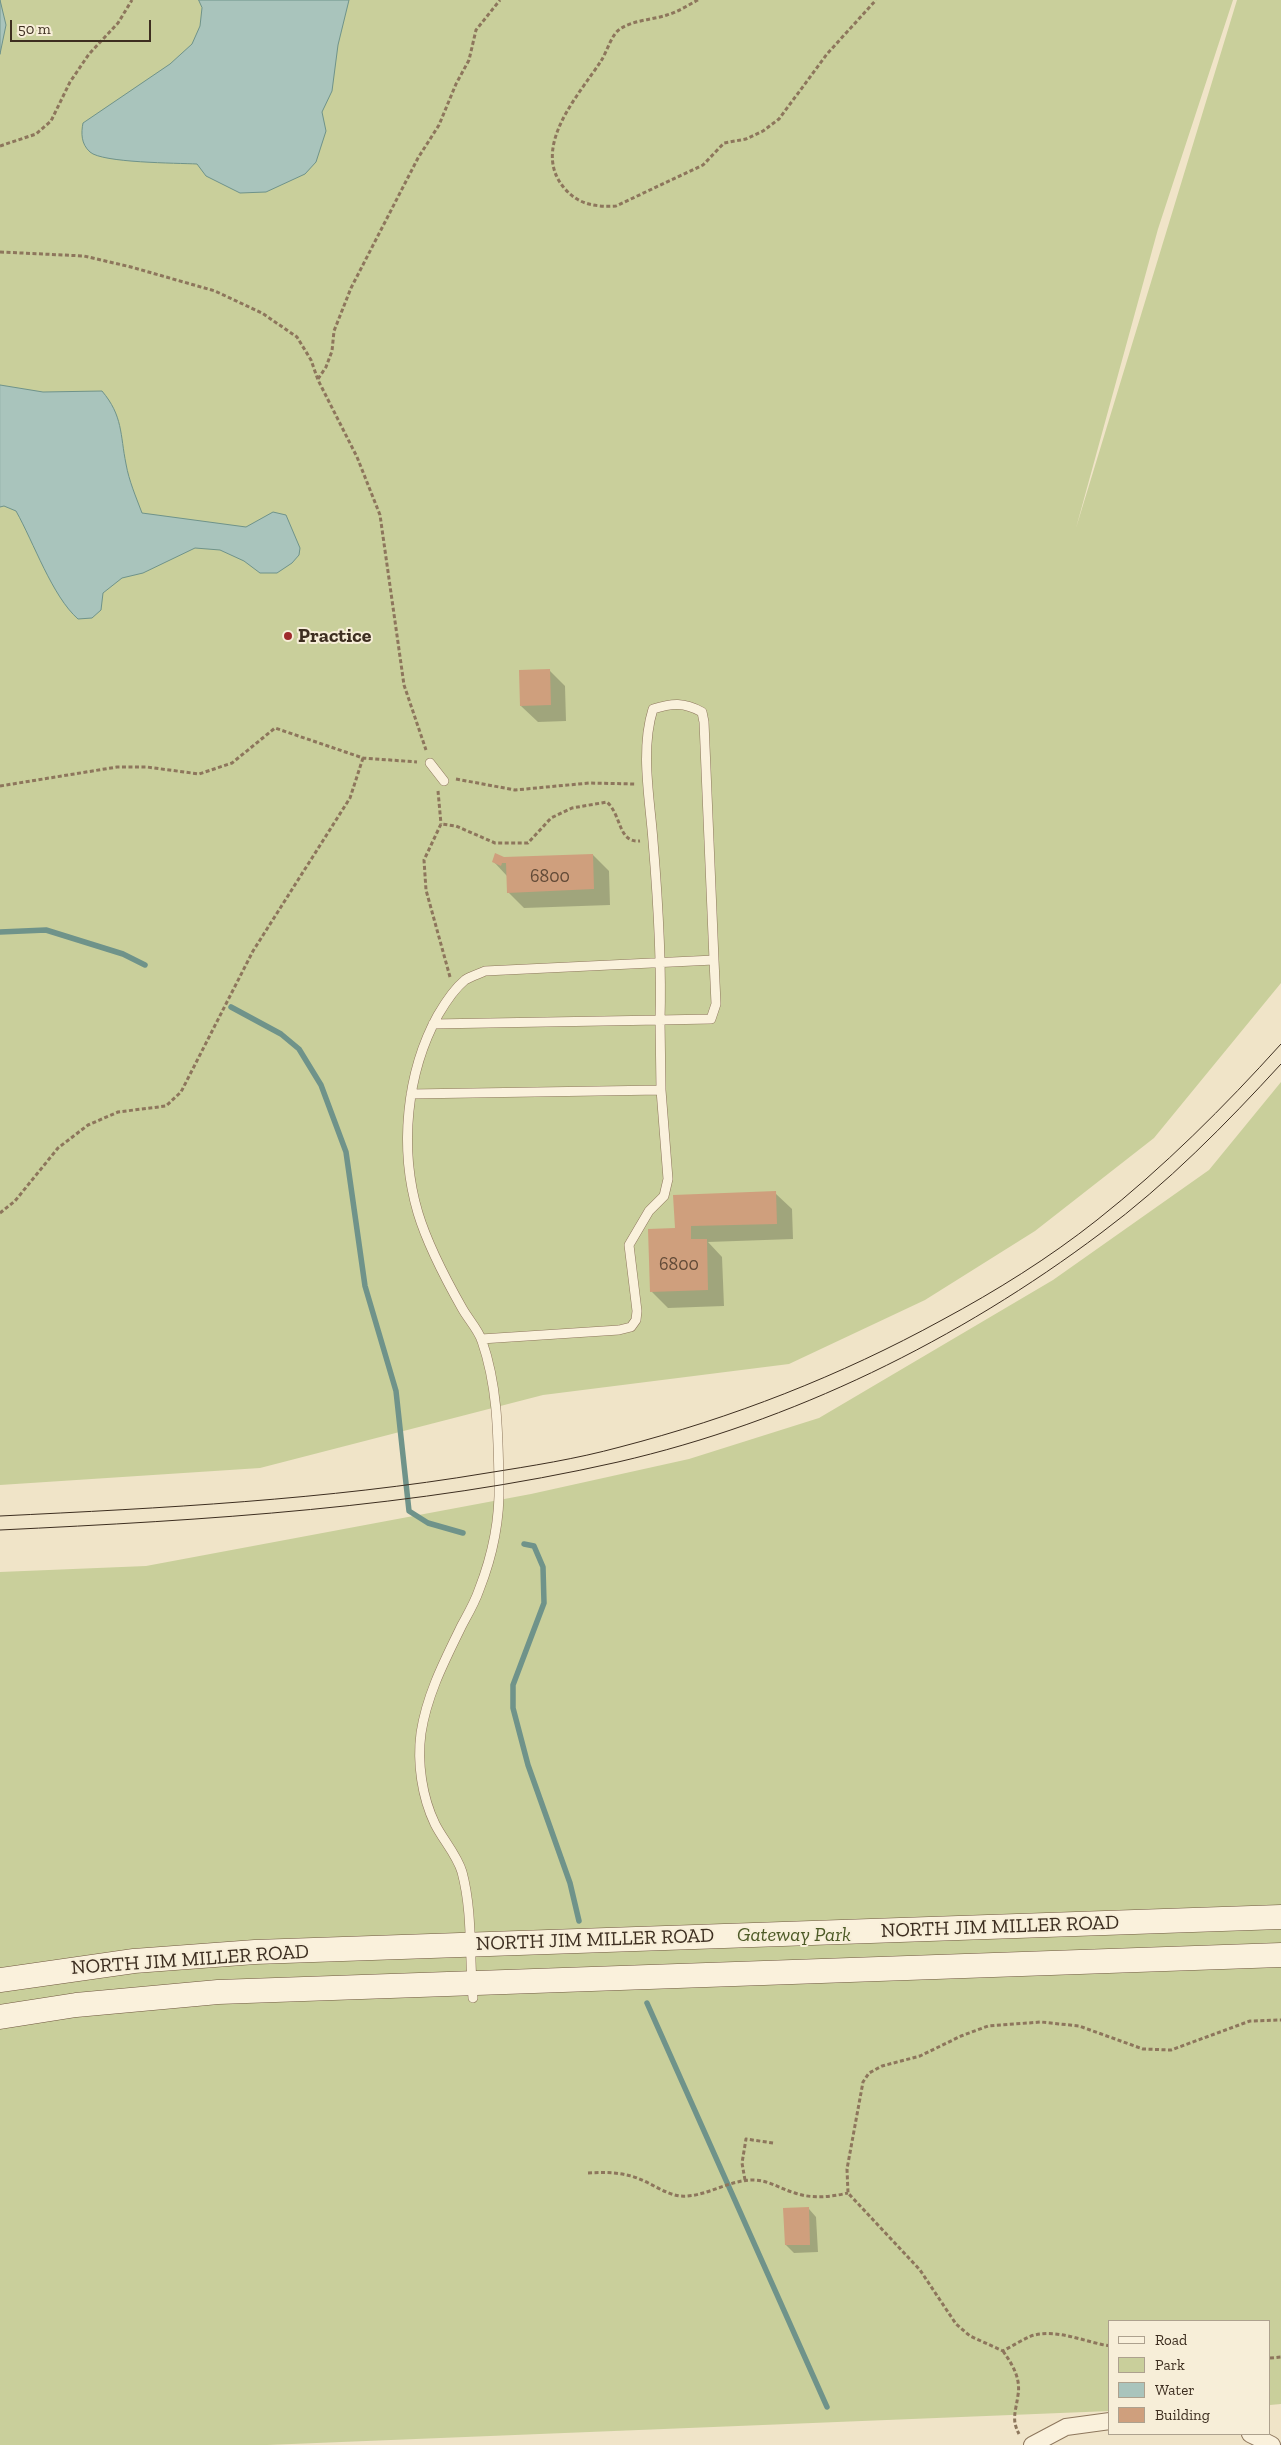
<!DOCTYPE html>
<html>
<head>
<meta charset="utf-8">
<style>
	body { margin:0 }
	#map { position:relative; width:1281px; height:2445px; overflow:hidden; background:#f0e4c8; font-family:"Zilla Slab",serif }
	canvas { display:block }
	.legend { position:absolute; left:1108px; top:2320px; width:162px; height:115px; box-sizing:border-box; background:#f7eed8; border:1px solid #ada18e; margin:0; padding:6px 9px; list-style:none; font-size:15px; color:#3d2e20 }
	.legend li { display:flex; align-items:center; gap:10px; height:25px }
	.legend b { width:25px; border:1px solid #ada18e }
	.scale { position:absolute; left:10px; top:20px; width:141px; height:22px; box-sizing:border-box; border:2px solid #3d2e20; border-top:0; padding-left:6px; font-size:15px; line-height:18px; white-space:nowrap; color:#3d2e20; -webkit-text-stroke:4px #f7eed8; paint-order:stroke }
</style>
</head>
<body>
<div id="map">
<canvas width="1281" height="2445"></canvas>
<ul class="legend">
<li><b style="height:6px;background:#faf1dc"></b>Road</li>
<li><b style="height:14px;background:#c9cf9b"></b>Park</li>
<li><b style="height:14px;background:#a9c4bc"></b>Water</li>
<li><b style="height:14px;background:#cf9f7d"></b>Building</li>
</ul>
<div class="scale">50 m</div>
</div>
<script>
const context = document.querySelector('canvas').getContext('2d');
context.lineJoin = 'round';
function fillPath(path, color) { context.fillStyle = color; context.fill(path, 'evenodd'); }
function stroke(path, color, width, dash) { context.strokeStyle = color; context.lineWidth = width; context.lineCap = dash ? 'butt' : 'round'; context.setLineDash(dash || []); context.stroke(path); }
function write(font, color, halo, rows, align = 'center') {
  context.font = font + ' "Zilla Slab",serif'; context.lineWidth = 4; context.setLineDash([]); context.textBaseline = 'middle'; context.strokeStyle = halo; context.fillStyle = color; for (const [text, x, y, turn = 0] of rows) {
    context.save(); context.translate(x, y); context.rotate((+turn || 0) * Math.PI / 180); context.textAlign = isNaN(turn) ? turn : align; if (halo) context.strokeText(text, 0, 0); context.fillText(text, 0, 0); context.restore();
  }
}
const green = new Path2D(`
	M0,0H1233L1158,229L1076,528L1237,0H1281V983L1154,1138L1035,1231L925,1300L789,1364L543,1395L260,1468L0,1485Z
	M1281,1082V2404L1270,2405V2321H1110V2411L267,2445H0V1572L146,1566L531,1494L689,1459L819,1418L1053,1280L1209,1170Z`);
const water = new Path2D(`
	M0,0L6,25L0,54Z
	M199,0H349L338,45L332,91L322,112L326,131L316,162L305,174L266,192L240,193L206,176L197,164C177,163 102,163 90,152C81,144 81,133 83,123L170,64L192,44L200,26L202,8Z
	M0,385L43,392L102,391C123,416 120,434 126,464C129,481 136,497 142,513L246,527L273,512L286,515L300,548L299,555L292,563L277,573H260L244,561L220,550L195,548L143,573L122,578L103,593L101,610L92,618L78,619C52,596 34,543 16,511L4,506L0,507Z`);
const shadow = new Path2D(`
	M549,670L565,686L566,721L538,722L521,706Z
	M593,855L609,871L610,905L524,908L508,892L507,876L494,862L504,859Z
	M775,1193L792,1209L793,1239L708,1242L722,1257L724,1306L668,1308L652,1292L676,1229Z
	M809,2209L816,2217L818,2252L794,2253L786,2245Z`);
const stream = new Path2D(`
	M0,932L46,930L123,954L145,965
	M231,1007L281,1034L299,1049L321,1085L346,1152L365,1286L396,1391L409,1511L428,1523L463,1533
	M524,1544L534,1546L543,1567L544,1603L513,1685V1708L528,1765L570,1883L579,1921
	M647,2003L827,2407`);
const building = new Path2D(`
	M550,669L551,705L520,706L519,670Z
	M495,853L504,857L593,854L594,889L507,893L506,863H502L501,866L492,862Z
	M776,1191L777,1224L691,1226V1239H707L708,1290L650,1292L648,1229L675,1228L673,1195Z
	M809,2207L810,2245H785L783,2208Z`);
const path = new Path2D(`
	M698,0C688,5 678,12 667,15C652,20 633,20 620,29C611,35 607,52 601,61C579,95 529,148 565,189C579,205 596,207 616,206L703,165L724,143L746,139L763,131L779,119L827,54L876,0
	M0,146L36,134L51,121L70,82L89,54L118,23L132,0
	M0,252L84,256L131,267L215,291L262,313L297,337L311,360L318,380L357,457L380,515L404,685L426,750
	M318,379L326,367L332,351L334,331L351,288L418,158L439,125L456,84L469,60L476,30L500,0
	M456,779L515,790L589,783L635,784
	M0,786L117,767H147L199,774L232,763L275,728L363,758L417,762
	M438,791L441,824
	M450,977L426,890L424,860L441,824L456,826L495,843H528L551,818L572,808L607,802C622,816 618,843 640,841
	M0,1213L15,1201L58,1148L88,1125L118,1112L166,1106L181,1092L253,951L350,798L363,758
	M588,2173C605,2172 621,2172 637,2178C651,2183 665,2194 680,2196C705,2198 729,2179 755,2180C770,2181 781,2189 795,2193C812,2199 830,2197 848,2193
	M745,2180L742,2163L746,2139L773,2143
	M1110,2346C1084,2342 1057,2328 1031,2336C1022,2340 1012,2346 1003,2351L970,2336L956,2324L920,2270L848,2193L847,2169L863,2082L869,2073L882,2066L920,2056L961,2036L988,2026L1041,2022L1079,2026L1143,2049L1171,2050L1250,2021L1281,2020
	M1003,2351C1012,2364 1021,2378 1018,2395C1016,2411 1011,2419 1019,2434
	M1270,2358L1281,2357`);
const lane = new Path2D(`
	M430,763L444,781
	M433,1024L660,1020C662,960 658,901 653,841C650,799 640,750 653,709C672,703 684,702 702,712L704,722L714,960L485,971C479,974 471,976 465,980C454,989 445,1003 438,1015C406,1073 399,1149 418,1213C428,1246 445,1278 462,1308C468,1319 478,1329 482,1341C498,1387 498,1435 499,1483C500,1519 492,1557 479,1590C475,1602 468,1614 462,1625C445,1660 427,1694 421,1733C417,1763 422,1797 435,1824C443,1840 457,1855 462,1872C473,1913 469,1956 473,1998
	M411,1094L661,1090
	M481,1339L619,1330L631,1327L636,1320L637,1311L629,1245L649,1211L664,1196L668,1179L661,1090L660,1020L711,1019L716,1004L714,960`);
const street = new Path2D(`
	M1250,2434L1272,2445
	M1032,2445L1066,2427L1110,2421`);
const secondary = new Path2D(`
	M0,1980L134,1961L255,1952L1281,1917
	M0,2017L76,2005L218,1992L1281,1955`);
const tram = new Path2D(`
	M0,1516C163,1508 326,1500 487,1473C531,1466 576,1459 620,1447C732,1418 840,1376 942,1320C996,1291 1049,1258 1097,1220C1164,1167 1224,1107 1281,1044
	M0,1530C207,1520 415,1508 618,1462C792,1422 959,1340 1101,1233C1167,1184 1226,1124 1281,1064`);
const markers = [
	[288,636,5,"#9e2a2b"]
];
const numberNames = [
	["6800",550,877],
	["6800",679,1265]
];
const poiNames = [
	["Practice",298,636]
];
const streetNames = [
	["NORTH JIM MILLER ROAD",1000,1927,-2],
	["NORTH JIM MILLER ROAD",595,1940,-2],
	["NORTH JIM MILLER ROAD",190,1960,-4]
];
const parkNames = [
	["Gateway Park",794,1935]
];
fillPath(green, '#c9cf9b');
fillPath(water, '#a9c4bc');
stroke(water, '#6f938a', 1);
fillPath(shadow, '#0003');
stroke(stream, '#6f938a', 5.5);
fillPath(building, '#cf9f7d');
stroke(lane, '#8d765c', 10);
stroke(street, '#8d765c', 18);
stroke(secondary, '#6f573f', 25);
stroke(path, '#8d765c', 3, [4, 2.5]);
stroke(lane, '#faf1dc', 9);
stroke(street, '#faf1dc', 16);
stroke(secondary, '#faf1dc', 24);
stroke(tram, '#3d2e20', 1);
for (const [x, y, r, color] of markers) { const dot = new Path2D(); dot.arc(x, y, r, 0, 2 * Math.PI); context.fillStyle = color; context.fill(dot); stroke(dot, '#f7eed8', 2); }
write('18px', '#624a37', null, numberNames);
write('bold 20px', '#3d2e20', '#f7eed8', poiNames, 'left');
write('20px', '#3d2e20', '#f7eed8', streetNames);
write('italic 20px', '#4d5a26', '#f7eed8', parkNames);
</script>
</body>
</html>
